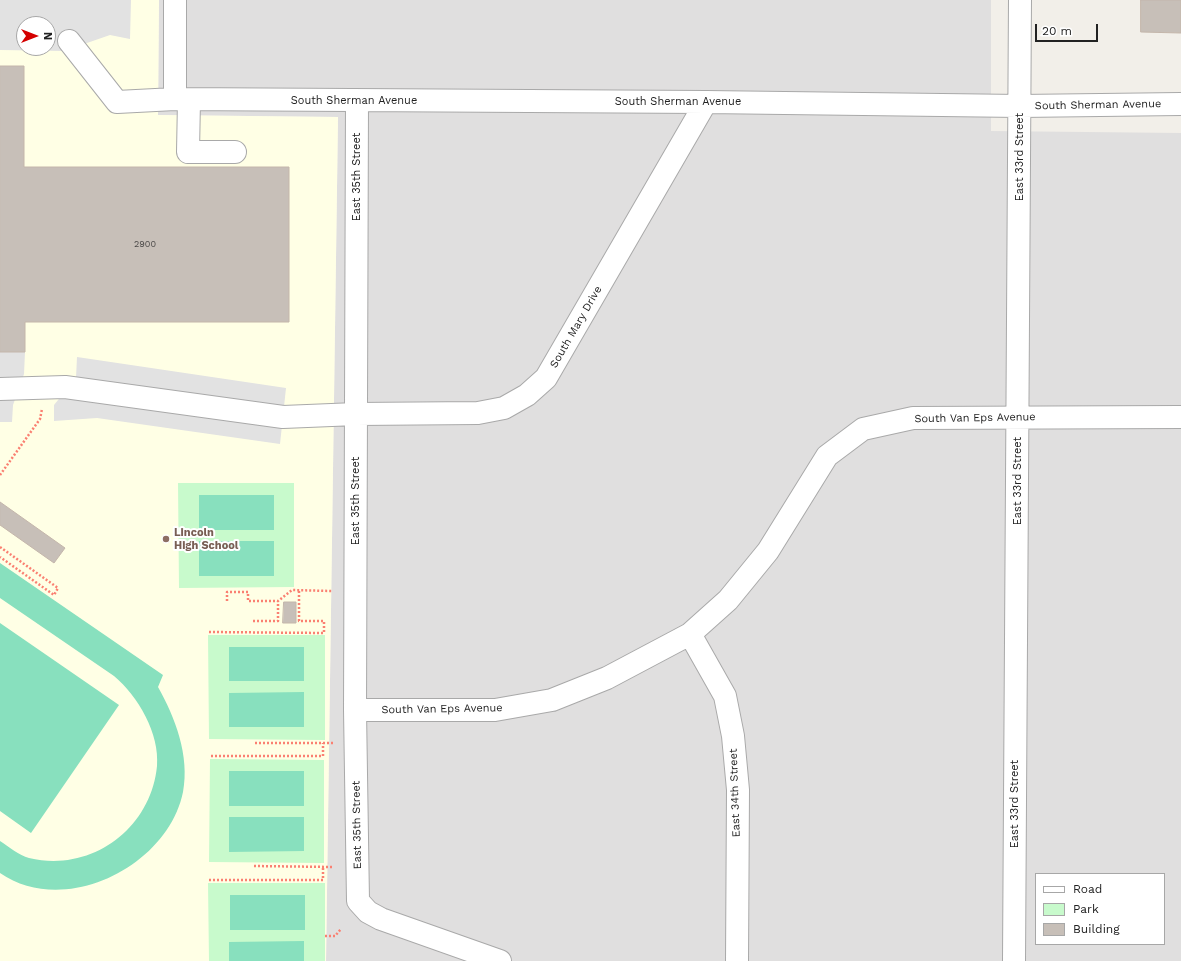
<!DOCTYPE html>
<html>
<head>
<meta charset="utf-8">
<style>
	body { margin:0 }
	#map { position:relative; width:1181px; height:961px; overflow:hidden; background:#f2efe9; font-family:"Work Sans",sans-serif }
	canvas { display:block }
	.legend { position:absolute; left:1035px; top:873px; width:130px; height:72px; box-sizing:border-box; background:#fff; border:1px solid #a7a7a7; margin:0; padding:5px 7px; list-style:none; font-size:12px; color:#222 }
	.legend li { display:flex; align-items:center; gap:8px; height:20px }
	.legend b { width:20px; border:1px solid #a7a7a7 }
	.north { position:absolute; left:16px; top:16px; width:40px; height:40px; box-sizing:border-box; background:#fff; border:1px solid #a7a7a7; border-radius:50%; rotate:90deg; font-size:11px; font-weight:700; line-height:16px; text-align:center; color:#222 }
	.north::after { content:''; display:block; margin:auto; width:14px; height:18px; background:#d40000; clip-path:polygon(50% 0,100% 100%,50% 72%,0 100%) }
	.scale { position:absolute; left:1035px; top:24px; width:63px; height:18px; box-sizing:border-box; border:2px solid #222; border-top:0; padding-left:5px; font-size:12px; line-height:14px; white-space:nowrap; color:#222; -webkit-text-stroke:3px #fff; paint-order:stroke }
</style>
</head>
<body>
<div id="map">
<canvas width="1181" height="961"></canvas>
<ul class="legend">
<li><b style="height:5px;background:#fff"></b>Road</li>
<li><b style="height:11px;background:#c8facc"></b>Park</li>
<li><b style="height:11px;background:#c7bfb8"></b>Building</li>
</ul>
<div class="north">N</div>
<div class="scale">20 m</div>
</div>
<script>
const context = document.querySelector('canvas').getContext('2d');
context.lineJoin = 'round';
function fillPath(path, color) { context.fillStyle = color; context.fill(path, 'evenodd'); }
function stroke(path, color, width, dash) { context.strokeStyle = color; context.lineWidth = width; context.lineCap = dash ? 'butt' : 'round'; context.setLineDash(dash || []); context.stroke(path); }
function write(font, color, halo, rows, align = 'center') {
  context.font = font + ' "Work Sans",sans-serif'; context.lineWidth = 4; context.setLineDash([]); context.textBaseline = 'middle'; context.strokeStyle = halo; context.fillStyle = color; for (const [text, x, y, turn = 0] of rows) {
    context.save(); context.translate(x, y); context.rotate((+turn || 0) * Math.PI / 180); context.textAlign = isNaN(turn) ? turn : align; if (halo) context.strokeText(text, 0, 0); context.fillText(text, 0, 0); context.restore();
  }
}
const residential = new Path2D(`
	M159,0H991V131L1181,133V961H326L338,117L158,115ZM1036,874H1164V944H1036Z`);
const education = new Path2D(`
	M0,0H159L158,115L338,117L326,961H0ZM24,24H48V48H24Z`);
const park = new Path2D(`
	M178,483H294V587L179,588Z
	M208,635H325V740L209,739Z
	M210,759L324,760V863L209,862Z
	M208,883H325V961H209Z`);
const pitch = new Path2D(`
	M199,495H274V530H199Z
	M199,541H274V576H199Z
	M0,563L163,675L158,687C175,717 190,756 183,792C168,866 65,918 0,873V841C9,847 19,855 29,858C91,873 151,829 157,766C160,734 138,696 114,676L0,598Z
	M0,623L119,705L31,833L0,811Z
	M229,647H304V681H229Z
	M304,692V727H229V693Z
	M229,771H304V806H229Z
	M229,817H304V851L229,852Z
	M230,895H305V930H230Z
	M304,941V961H229V942Z`);
const parking = new Path2D(`
	M0,0H131L130,39L110,35L64,51L0,50ZM24,24H48V48H24Z
	M0,352H25L24,374L13,405L12,422H0Z
	M77,357L286,388L280,444L97,418L54,421V405L76,378Z`);
const building = new Path2D(`
	M1141,0H1181V33L1141,32Z
	M0,66H24V167H289V322H25V352H0Z
	M0,502L65,548L54,563L0,525Z
	M284,602H296V623H283Z`);
const path = new Path2D(`
	M0,475L40,419L42,409
	M0,547L58,588L54,595L0,557
	M227,601V592H248V601H278L292,590L332,591
	M253,621H278V601
	M209,632L324,633V621H299V591
	M255,743H333
	M211,756H323V743
	M254,866L333,867
	M209,880H323V867
	M325,936H335L341,929`);
const minor = new Path2D(`
	M69,41L117,102L175,99L706,102L1020,106L1181,104
	M175,99V0
	M189,100L188,152H235
	M357,101L355,710L358,901L368,912L381,919L500,961
	M0,389L65,387L283,417L356,414L478,413L504,408L527,395L546,378L706,102
	M690,634L725,696L733,736L738,790L737,961
	M355,710H495L552,700L607,678L690,634L728,600L768,551L827,456L863,429L913,418L1181,417
	M1014,961L1020,0`);
const markers = [
	[166,539,4,"#8d6e63"]
];
const numberNames = [
	["2900",145,244]
];
const streetNames = [
	["South Sherman Avenue",354,101],
	["South Sherman Avenue",678,102],
	["South Sherman Avenue",1098,105,-1],
	["East 33rd Street",1020,157,-90],
	["East 35th Street",357,177,-90],
	["South Mary Drive",576,327,-60],
	["South Van Eps Avenue",975,418,-1],
	["East 33rd Street",1018,481,-90],
	["East 35th Street",356,501,-90],
	["South Van Eps Avenue",442,709,-1],
	["East 34th Street",735,793,-92],
	["East 33rd Street",1015,804,-90],
	["East 35th Street",357,825,-91]
];
const educationNames = [
	["Lincoln",174,533],
	["High School",174,546]
];
fillPath(residential, '#e0dfdf');
fillPath(education, '#ffffe5');
fillPath(park, '#c8facc');
fillPath(pitch, '#88e0be');
fillPath(parking, '#e2e2e2');
fillPath(building, '#c7bfb8');
stroke(building, '#c4b6ab', 1);
stroke(minor, '#a9a9a9', 24);
stroke(path, '#fa8072', 2.5, [2, 2]);
stroke(minor, '#fff', 22);
for (const [x, y, r, color] of markers) { const dot = new Path2D(); dot.arc(x, y, r, 0, 2 * Math.PI); context.fillStyle = color; context.fill(dot); stroke(dot, '#fff', 1.5); }
write('9px', '#4b4948', null, numberNames);
write('11px', '#222', '#fff', streetNames);
write('bold 11px', '#785e54', '#fff', educationNames, 'left');
</script>
</body>
</html>
